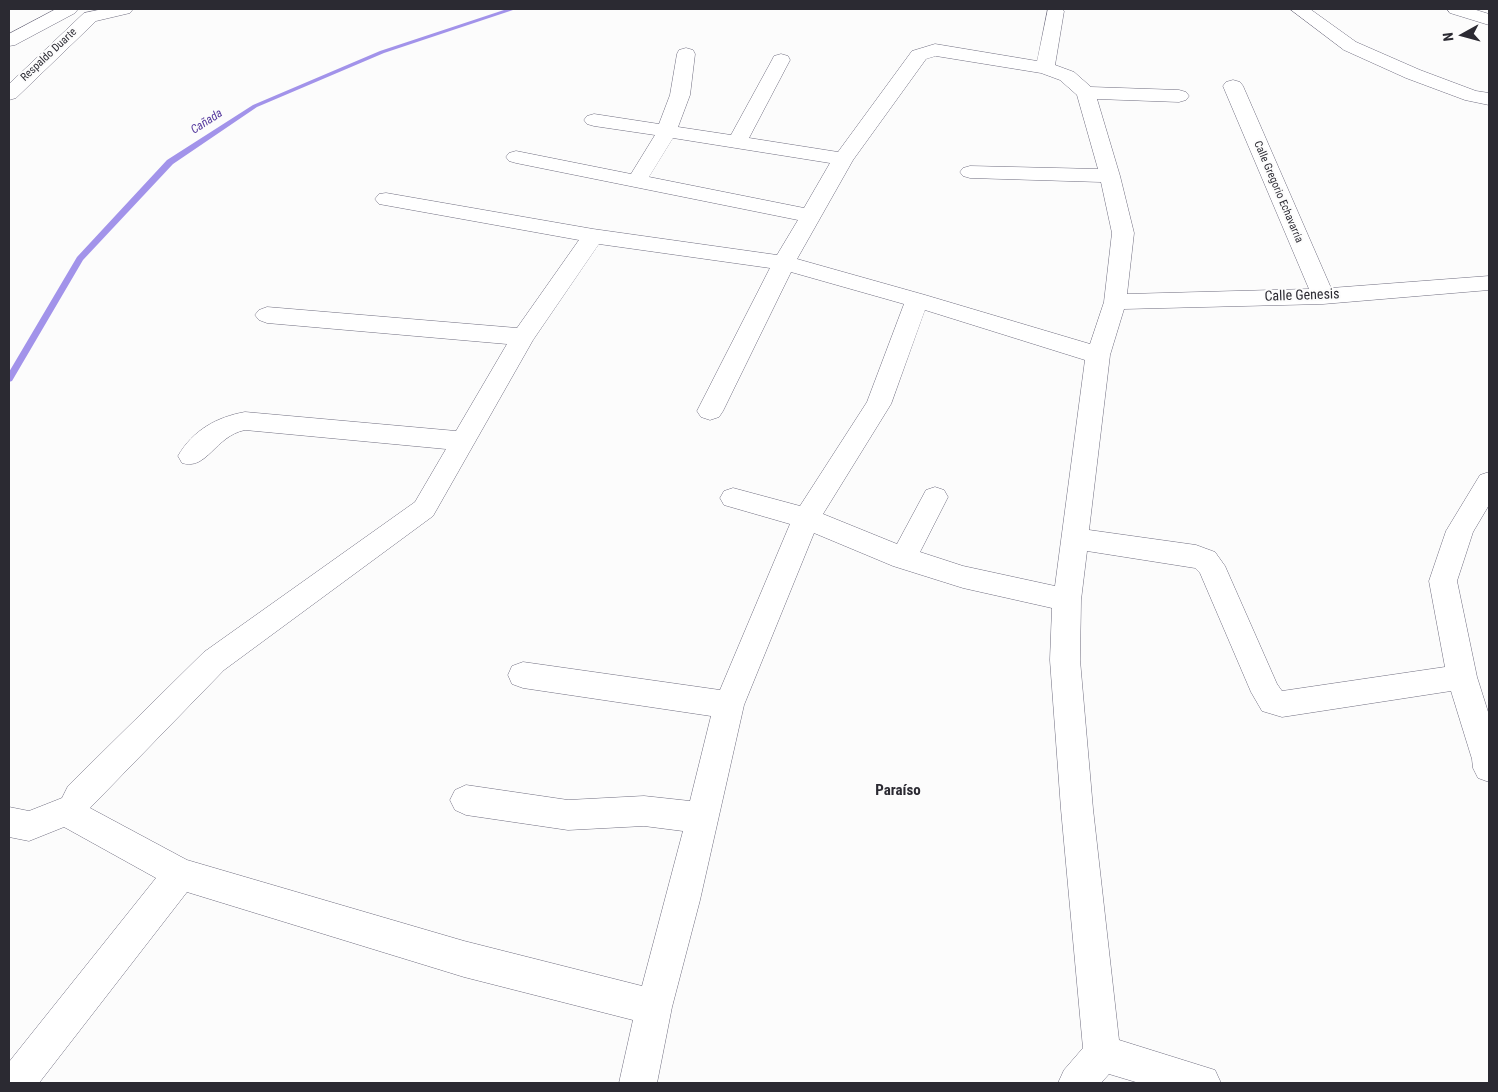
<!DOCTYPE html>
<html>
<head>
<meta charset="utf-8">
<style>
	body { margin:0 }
	#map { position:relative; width:1498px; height:1092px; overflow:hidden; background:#fcfcfc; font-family:"Roboto Condensed",sans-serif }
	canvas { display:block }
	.frame { position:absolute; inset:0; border:10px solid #2b2a32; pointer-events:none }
	.north { position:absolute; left:1438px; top:10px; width:50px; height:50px; -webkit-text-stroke:4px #fcfcfc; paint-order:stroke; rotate:263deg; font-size:14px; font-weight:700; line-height:20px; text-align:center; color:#2b2a32 }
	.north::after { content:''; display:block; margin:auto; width:18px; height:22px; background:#2b2a32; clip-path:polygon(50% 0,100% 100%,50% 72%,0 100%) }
</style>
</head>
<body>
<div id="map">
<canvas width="1498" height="1092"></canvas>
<div class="frame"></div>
<div class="north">N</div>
</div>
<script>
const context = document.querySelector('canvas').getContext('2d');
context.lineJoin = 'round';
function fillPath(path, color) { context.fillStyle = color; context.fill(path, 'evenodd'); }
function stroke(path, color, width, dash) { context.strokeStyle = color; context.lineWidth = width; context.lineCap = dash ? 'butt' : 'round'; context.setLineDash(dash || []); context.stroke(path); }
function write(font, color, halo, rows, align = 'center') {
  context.font = font + ' "Roboto Condensed",sans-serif'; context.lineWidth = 4; context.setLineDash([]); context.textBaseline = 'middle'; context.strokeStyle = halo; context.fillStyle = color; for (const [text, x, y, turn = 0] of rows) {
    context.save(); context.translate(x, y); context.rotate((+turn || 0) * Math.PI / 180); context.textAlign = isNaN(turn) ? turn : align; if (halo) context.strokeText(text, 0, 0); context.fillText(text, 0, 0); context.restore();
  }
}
const stream = new Path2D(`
	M507,9H516L384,53L257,107L173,164L83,260L12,381L9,382V372L77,257L167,160L253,105L380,51Z`);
const minor = new Path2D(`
	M56,9H78L75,13L15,45L9,46V34Z
	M103,9H133L130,13L96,21L16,98L9,100V84L84,13Z
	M1048,9H1062L1064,11L1055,65L1074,72L1091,87L1179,90L1186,92L1189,96L1186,100L1179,102L1097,99L1120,176L1134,233L1127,294L1309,289L1223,86L1226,82L1233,80L1240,82L1243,86L1331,288L1489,276V290L1323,304L1124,309L1110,355L1089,530L1196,545L1215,552L1225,566L1277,684L1282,691L1445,667L1429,581L1446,531L1480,475L1489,472V505L1473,532L1457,581L1477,677L1489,715V782L1478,778L1473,768L1472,759L1451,691L1282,717L1262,711L1251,692L1200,573L1195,568L1087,551L1081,600L1080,660L1093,809L1119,1040L1215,1070L1221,1083H1139L1109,1074L1101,1083H1058L1064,1070L1083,1048L1061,809L1050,660L1052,608L963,588L893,566L814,533L744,705L700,900L672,1007L657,1083H619L633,1020L464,977L187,892L39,1083H9V1062L156,878L64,827L29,841L9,837V807L29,811L62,798L68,786L204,652L415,502L446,449L245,430C215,436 207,471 182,463L178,456C193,430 217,417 245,412L456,431L507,344L267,323L259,320L255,315L259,310L267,307L517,328L579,240L379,204L375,199L379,194L386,193L593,229L777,255L798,220L516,163L509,161L506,157L509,153L516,151L631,174L655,135L594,126L587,124L584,120L587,116L594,114L659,124L670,95L677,54L679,50L686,48L693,50L695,54L690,95L678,127L731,135L772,60L774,56L781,54L788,56L790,60L749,138L838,152L912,51L935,44L1037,61ZM936,56L1041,73L1060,80L1077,95L1098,169L970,166L963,168L960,172L963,176L970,178L1101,182L1112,233L1104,302L1090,344L925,295L797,259L853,160L926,59ZM673,138L830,163L804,208L649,177ZM599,244L770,268L697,411L701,417L710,420L719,417L723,411L791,272L904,304L867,402L800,506L733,488L724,491L720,498L724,505L790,524L720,690L523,662L512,666L508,675L512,684L523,688L711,716L690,801L644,796L568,800L466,785L455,790L450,800L455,810L466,815L568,830L644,826L683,831L642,986L464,941L187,860L90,808L224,670L433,516L533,340ZM925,310L1085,360L1055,586L963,566L920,552L948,497L944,490L935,487L926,490L897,544L823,514L891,404Z
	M1290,9H1310L1356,42L1420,70L1476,91L1489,93V105L1465,100L1406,78L1344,50Z
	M1447,9H1473L1489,14V25L1450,13Z`);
const farStreetnames = [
	["Respaldo Duarte",49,55,-43],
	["Calle Gregorio Echavarria",1278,192,67]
];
const farWaternames = [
	["Cañada",207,122,-33]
];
const streetNames = [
	["Calle Genesis",1302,296,-2]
];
const neighbourhoodNames = [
	["Paraíso",898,791]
];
fillPath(stream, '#a293ea');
stroke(minor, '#6f6d7f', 1);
fillPath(minor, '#fff');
write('11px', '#2b2a32', '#fcfcfc', farStreetnames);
write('italic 12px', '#55399e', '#fcfcfc', farWaternames);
write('14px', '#2b2a32', '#fcfcfc', streetNames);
write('bold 15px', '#2b2a32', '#fcfcfc', neighbourhoodNames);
</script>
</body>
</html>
